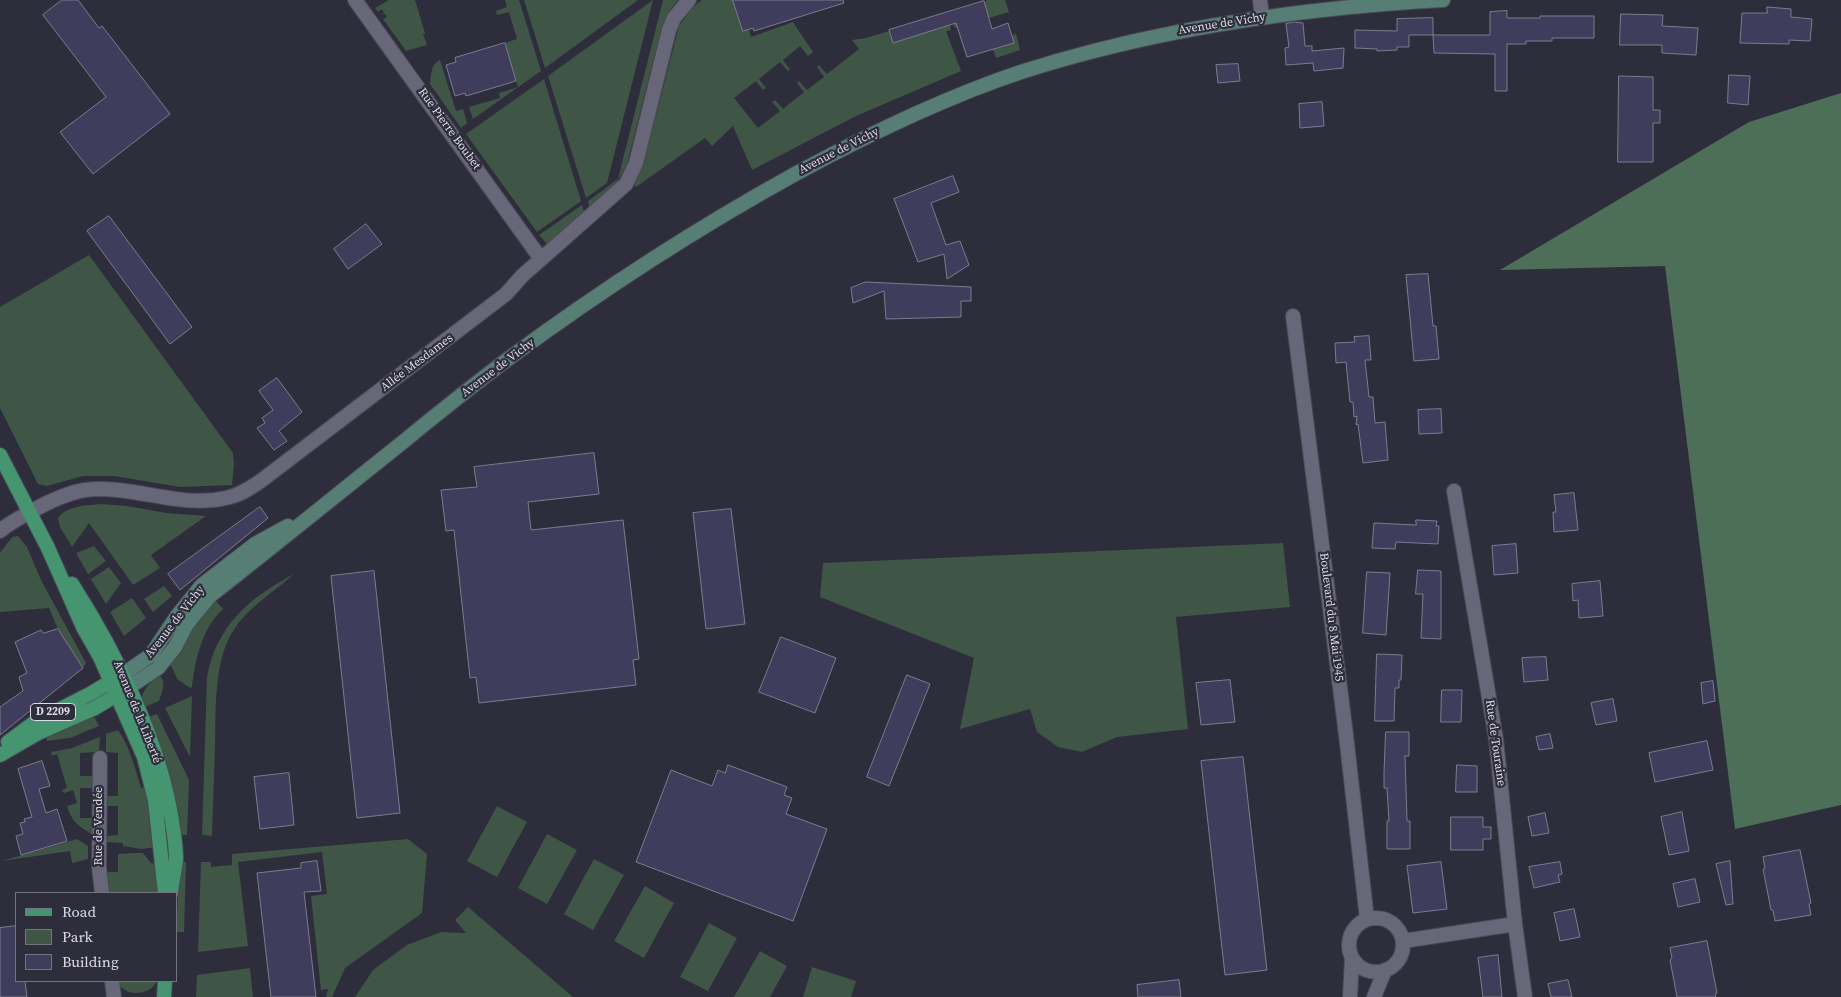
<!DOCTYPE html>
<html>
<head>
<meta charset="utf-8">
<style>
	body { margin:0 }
	#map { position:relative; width:1841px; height:997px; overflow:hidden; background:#2e2d3c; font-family:"Source Serif 4",serif }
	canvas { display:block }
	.legend { position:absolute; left:15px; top:892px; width:162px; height:90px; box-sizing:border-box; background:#2e2d3c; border:1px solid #747380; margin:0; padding:6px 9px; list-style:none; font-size:15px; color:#dedde7 }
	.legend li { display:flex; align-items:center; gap:10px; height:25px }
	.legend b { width:25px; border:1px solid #747380 }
</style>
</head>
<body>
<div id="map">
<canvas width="1841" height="997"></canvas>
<ul class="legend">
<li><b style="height:6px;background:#469571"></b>Road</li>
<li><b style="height:14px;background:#3f5545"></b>Park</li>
<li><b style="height:14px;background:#403d5c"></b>Building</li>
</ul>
</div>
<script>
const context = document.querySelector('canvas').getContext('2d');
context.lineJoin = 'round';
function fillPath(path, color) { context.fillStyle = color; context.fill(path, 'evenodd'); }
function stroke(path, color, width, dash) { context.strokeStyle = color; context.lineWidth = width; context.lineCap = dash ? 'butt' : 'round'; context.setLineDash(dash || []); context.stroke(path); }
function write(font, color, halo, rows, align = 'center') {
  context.font = font + ' "Source Serif 4",serif'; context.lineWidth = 4.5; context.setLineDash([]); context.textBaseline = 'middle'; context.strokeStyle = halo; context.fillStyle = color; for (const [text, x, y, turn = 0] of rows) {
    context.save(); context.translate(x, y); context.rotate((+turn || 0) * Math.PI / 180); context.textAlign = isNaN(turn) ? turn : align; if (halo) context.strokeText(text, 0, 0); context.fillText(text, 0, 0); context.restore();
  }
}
const green = new Path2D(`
	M389,0H415L425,33L423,34L427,45L406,51L383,19L387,17L385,14L380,15L384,13L382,9L378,12L375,8Z
	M505,0H519L541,71L473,119L469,107L500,98L499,93L518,87L505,43L517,39L509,12L497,15L496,11L507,7Z
	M524,0H638L545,68Z
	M653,0L607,183L586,198L548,76Z
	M663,0H678L670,10L662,26L627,164L615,185L589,207L588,201L618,179Z
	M702,0H733L743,31L749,29L751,37L793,22L813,52L808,56L800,46L783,60L790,69L788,71L780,62L759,79L766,88L763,90L756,81L734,98L758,128L780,111L772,102L775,100L783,109L804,92L797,83L799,81L807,90L824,77L817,67L819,65L827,74L859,49L852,40L866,38L889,31L893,42L950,25L951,30L946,31L961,71L856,116L752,170L733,126L712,146L705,138L636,187L634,185L643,166L679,26L692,8Z
	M987,0H1005L1009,12L955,28L953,24Z
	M1016,34L1020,50L996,58L993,49L1014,43L1012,35Z
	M440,60L456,111L463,109L467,123L461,128L430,84C431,74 431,64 440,60Z
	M544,79L581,201L537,232L466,134Z
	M582,205L584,212L547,244L539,235Z
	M89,255L233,453L234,464L232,485L180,487L114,476H83L47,486L38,484L0,408V307Z
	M101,504L127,506L166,513L206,516L151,555L160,568L133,585L89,523L72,547L60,527L58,518C65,506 88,505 101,504Z
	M18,536L27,547L41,580L86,663L83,668L58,629L49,608L0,612V553L12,537Z
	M1283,543L1290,607L1176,617L1188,729L1117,737L1082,752L1058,747L1037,732L1030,709L960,729L974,658L820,597L823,563Z
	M94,546L106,561L88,574L76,553Z
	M109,567L121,583L106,604L91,579Z
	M294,574C275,591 249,607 235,628C213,659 216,711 215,748C214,777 213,806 212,836L202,835L207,677C216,626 250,597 294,574Z
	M164,586L172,596L153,612L144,599Z
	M132,598L146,618L124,636L110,612Z
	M214,599L223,609C202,628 195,660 192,687L190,688L177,679L172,667L168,664L189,629Z
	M159,675C167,682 162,692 159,701L142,708C139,692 148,685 159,675Z
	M192,696L190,757L165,708Z
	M157,714L189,780L187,835H182L179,832L146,718Z
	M94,716L99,726L70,738L47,741L46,736Z
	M118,730C130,747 135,768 141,788L146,787L156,847L142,849L123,846V843L107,842V836L118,835V806H107L106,796H118V753L106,752V734Z
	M100,737L99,752L80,753V776H93V788H80V818H93V835C78,825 73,824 67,806L77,803L73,790L64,793L62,790L67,788L57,754L52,756L51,752L72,748Z
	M497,806L527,822L497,877L467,861Z
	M547,834L577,850L547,904L518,888Z
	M77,839L88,846V859L72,863L70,851L2,861Z
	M408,839L427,854L422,913L345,968L332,997H326L328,989L321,990L311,896L327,894L322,852L238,862L248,946L198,952L201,862H211V867L232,865V854Z
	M134,853H143L151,863L157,864L158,893H108L106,872H118V854Z
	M594,859L624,875L593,930L564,914Z
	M180,862H186L184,932H176Z
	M645,886L674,903L644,958L614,941Z
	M468,907L573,997H355L373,970L407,945L441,932L466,933L455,920Z
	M709,923L737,938L708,991L680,977Z
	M760,951L787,966L770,997H734Z
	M812,967L856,981L851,997H803Z
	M250,968L253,997H196L197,975Z
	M118,981H157C150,997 122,997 118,981Z`);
const forest = new Path2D(`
	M1841,93V805L1735,829L1665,266L1500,270L1749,122Z`);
const building = new Path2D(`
	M62,0H78L99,28L102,26L170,114L93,174L60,132L106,97L43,15Z
	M733,0H843L844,3L754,31L753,28L743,31Z
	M984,1L992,29L1008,23L1014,43L967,57L956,23L893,43L889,30Z
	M1767,7L1791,9V17L1812,19L1810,41L1789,40V44L1740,43L1742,13H1767Z
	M1507,11V18H1540V16H1594V38H1552V41H1526V44H1507V91H1495V54L1434,53L1433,35H1490V12Z
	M1621,14L1663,15L1662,26L1698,28L1696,55L1662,53V45H1620Z
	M1433,18V35H1409V47H1397V50L1377,51V49L1355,48V30L1397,31V19Z
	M1294,22L1303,23L1305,46H1312V51L1344,48L1343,68L1314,71L1313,63L1286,65L1285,48L1289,47L1286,24Z
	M505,43L516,81L466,96L465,93L455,96L446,65L456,62L455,58Z
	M1238,64L1240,81L1218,83L1216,65Z
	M1729,75L1750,76L1748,105L1728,103Z
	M1619,76L1653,77V110H1660V123H1653V162H1618Z
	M1322,102L1324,126L1300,128L1299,104Z
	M953,176L959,192L931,203L946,245L960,241L969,265L947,279L944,254L918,262L894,199Z
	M109,216L192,327L170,344L87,231Z
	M366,224L382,244L348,269L334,249Z
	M1428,274L1433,326H1436L1439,359L1414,361L1406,275Z
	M866,282L971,287V301H961V317L886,319L884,291L853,303L851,288Z
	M1369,336L1371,360H1365L1369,397H1373L1375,423L1385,422L1388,460L1363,463L1358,424L1356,425L1357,416L1354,417L1353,402H1350L1346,362L1336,363L1335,343L1355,342L1354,337Z
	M277,378L302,412L279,431L287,441L274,450L257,428L265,423L262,418L273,410L259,391Z
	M1441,409L1442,433L1419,434L1418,410Z
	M594,453L599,494L528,502L531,530L623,520L639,659L633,660L636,685L479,703L476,677L470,678L454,530L446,531L441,490L477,487L474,467Z
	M1574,493L1578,530L1554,532L1553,512H1556L1554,495Z
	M260,507L268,518L180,590L168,574Z
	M731,509L745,624L706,629L693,513Z
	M1416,520L1437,521L1436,526H1439L1438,544L1396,542L1395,549L1372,548L1374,523L1416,525Z
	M1516,544L1518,573L1494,575L1492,546Z
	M1418,570L1441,571V639L1421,638L1423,594H1416Z
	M374,571L400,813L357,818L331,576Z
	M1367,572L1390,573L1386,635L1363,633Z
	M1600,581L1603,616L1579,618L1578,600L1573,601L1572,584Z
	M58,629L83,668L0,735V707L23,691L19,677L27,673L15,642L41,630L43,633Z
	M781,637L836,658L815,713L759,692Z
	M1377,654L1402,655L1401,680H1399V688H1395L1394,721H1375Z
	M1546,657L1548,680L1524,682L1522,658Z
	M907,675L930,684L889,786L867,777Z
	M1230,680L1235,722L1201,725L1196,683Z
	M1713,681L1715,701L1703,704L1701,683Z
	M1442,690H1462L1461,722H1441Z
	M1613,699L1617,721L1596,725L1591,703Z
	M1386,732H1409V756H1405L1407,821H1410V849H1387V821H1389L1387,788H1384V773Z
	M1550,734L1553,748L1539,750L1536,737Z
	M1707,741L1713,770L1655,782L1649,753Z
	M1243,757L1267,970L1225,975L1201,761Z
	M42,761L50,786L39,789L46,813L57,809L67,841L21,855L16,836L23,834L20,823L25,822L24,819L32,817L18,769Z
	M728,765L787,787L784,795L792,798L786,814L827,829L793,921L636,862L671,770L712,786L718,770L725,773Z
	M1457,765L1477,766V792H1456Z
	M289,773L294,825L260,829L254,777Z
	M1682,812L1689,851L1669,855L1661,817Z
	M1545,813L1549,833L1532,836L1528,817Z
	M1451,817H1483V827H1491V839H1483V850H1451Z
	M1800,850L1811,903L1809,904L1811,915L1775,921L1773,910H1771L1763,869L1765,868L1763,857Z
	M317,861L321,891L304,892L316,997H271L257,873L301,868V863Z
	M1730,861L1733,904L1726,905L1716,864Z
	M1441,862L1447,909L1413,913L1407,866Z
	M1560,862L1562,874L1558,875L1560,882L1534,888L1529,867Z
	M1695,879L1700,902L1678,907L1673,884Z
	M1574,909L1580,937L1560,941L1554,913Z
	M16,926V981H25L27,997H0V928Z
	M1707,941L1717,993L1715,994L1716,997H1677L1670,960L1672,958L1670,948Z
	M1498,955L1502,997H1483L1478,958Z
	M1179,980L1181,997H1138L1137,985Z
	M1568,980L1572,997H1551L1548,984Z`);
const minor = new Path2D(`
	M355,0L541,259
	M1260,0L1262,17
	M1293,316L1346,735L1367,919
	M1454,491L1496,739L1515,924L1525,997
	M0,531C9,523 21,517 32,511C48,502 67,493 85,490C132,484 179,509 226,498C241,495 254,486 266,477L506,294L522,276L626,184L636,163L669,30L674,18L689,0
	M100,758L99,867L102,893
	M1349 945a27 27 0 1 1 54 0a27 27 0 1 1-54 0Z
	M1403,941L1515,924
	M112,981L114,997
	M1350,997L1352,958
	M1374,997L1385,970`);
const secondary = new Path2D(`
	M122,675L151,655L177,616L202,585L255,544L288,526
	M128,688L158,668L175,647L187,624L210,596C275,545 339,493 403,442C437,414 472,386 508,359C600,291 697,228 797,173C869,134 943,98 1021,72C1158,28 1300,8 1443,0`);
const primary = new Path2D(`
	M0,455L48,548L83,627L100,657L144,757L155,800L165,893
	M72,584C116,653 159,739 172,821C174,833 176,846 176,859C175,870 172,881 171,893
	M8,742L35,722L90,694L118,677
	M0,755L38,733L95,708L123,691
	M164,997L165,981`);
const shields = [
	[53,712,45]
];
const shieldNames = [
	["D 2209",53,712]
];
const streetNames = [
	["Avenue de Vichy",1222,24,-9],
	["Rue Pierre Boubet",449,129,54],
	["Avenue de Vichy",839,151,-27],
	["Allée Mesdames",417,363,-37],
	["Avenue de Vichy",498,368,-37],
	["Boulevard du 8 Mai 1945",1331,617,83],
	["Avenue de Vichy",175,622,-52],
	["Avenue de la Liberté",137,712,68],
	["Rue de Touraine",1495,743,82],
	["Rue de Vendée",99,826,-90]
];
fillPath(green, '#3f5545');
fillPath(forest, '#4d6f58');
fillPath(building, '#403d5c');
stroke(building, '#7d7c8e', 1);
stroke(minor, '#4a4955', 16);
stroke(secondary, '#4a4955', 16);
stroke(primary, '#4a4955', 16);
stroke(minor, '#686779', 14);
stroke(secondary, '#577e75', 14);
stroke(primary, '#469571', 14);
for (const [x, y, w] of shields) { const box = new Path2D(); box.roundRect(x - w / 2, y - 8.5, w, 17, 4); context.fillStyle = '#2e2d3c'; context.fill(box); stroke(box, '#dedde7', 1); }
write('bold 11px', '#dedde7', null, shieldNames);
write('12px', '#dedde7', '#2e2d3c', streetNames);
</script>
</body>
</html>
